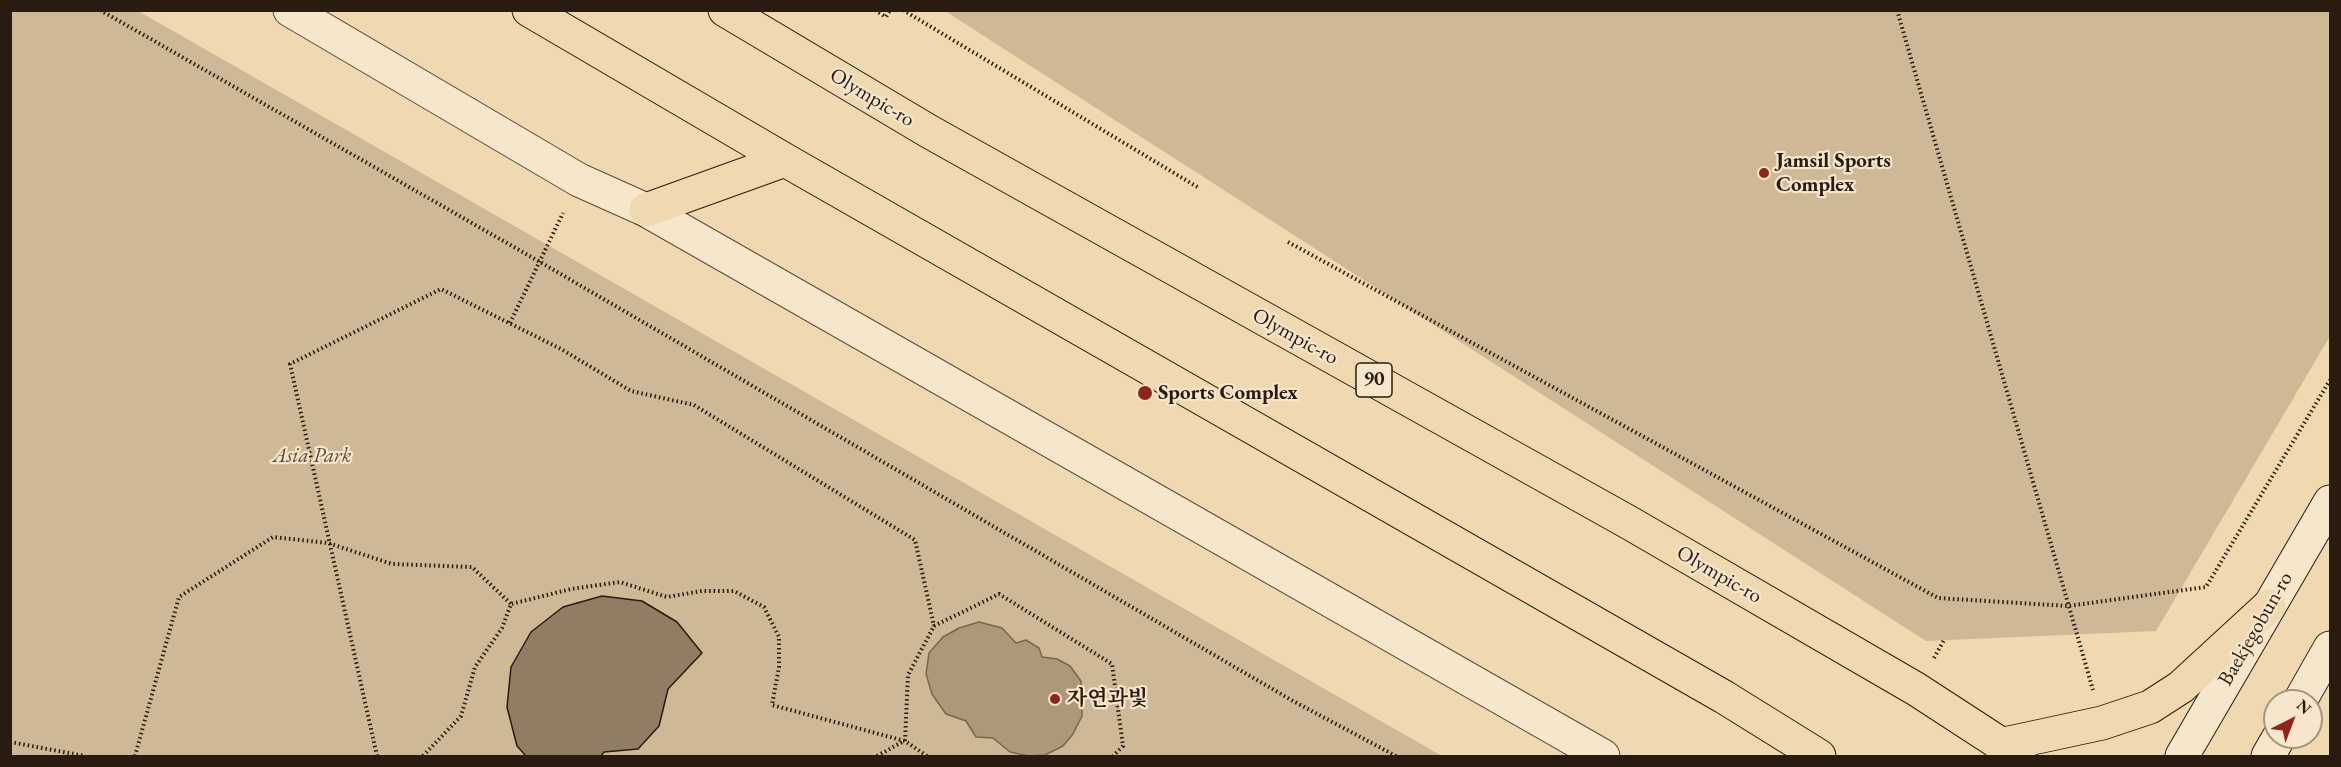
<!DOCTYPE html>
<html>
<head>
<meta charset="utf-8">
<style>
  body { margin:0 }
  #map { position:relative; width:2341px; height:767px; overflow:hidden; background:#f0d8b0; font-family:"EB Garamond",serif }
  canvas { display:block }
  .frame { position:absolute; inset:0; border:12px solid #2a1b11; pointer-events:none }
  .north { position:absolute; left:2263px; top:689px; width:60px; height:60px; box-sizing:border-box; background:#f5e6cc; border:2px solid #a49581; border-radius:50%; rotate:42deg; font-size:16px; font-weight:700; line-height:24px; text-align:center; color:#2a1b11 }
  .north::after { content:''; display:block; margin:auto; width:21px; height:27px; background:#8f2418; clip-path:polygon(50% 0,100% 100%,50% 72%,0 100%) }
</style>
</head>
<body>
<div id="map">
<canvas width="2341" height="767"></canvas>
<div class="frame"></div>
<div class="north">N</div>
</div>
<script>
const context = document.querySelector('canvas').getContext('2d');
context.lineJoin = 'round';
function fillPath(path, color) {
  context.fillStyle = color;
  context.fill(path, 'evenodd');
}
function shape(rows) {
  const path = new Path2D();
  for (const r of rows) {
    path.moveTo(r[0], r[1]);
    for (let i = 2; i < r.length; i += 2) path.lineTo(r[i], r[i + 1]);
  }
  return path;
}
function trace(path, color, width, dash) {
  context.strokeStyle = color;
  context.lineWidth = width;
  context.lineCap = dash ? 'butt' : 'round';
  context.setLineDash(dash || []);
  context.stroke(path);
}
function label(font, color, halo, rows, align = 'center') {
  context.font = font + ' "EB Garamond","Noto Serif KR",serif';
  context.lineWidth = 4.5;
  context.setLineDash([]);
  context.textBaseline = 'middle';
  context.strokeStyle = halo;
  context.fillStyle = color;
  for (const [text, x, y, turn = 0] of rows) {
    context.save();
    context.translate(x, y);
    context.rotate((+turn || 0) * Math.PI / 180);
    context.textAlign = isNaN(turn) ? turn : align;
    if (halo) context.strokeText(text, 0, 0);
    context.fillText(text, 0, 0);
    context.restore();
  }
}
fillPath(shape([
  [10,11,138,11,1442,756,11,756],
  [945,11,2330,11,2330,336,2156,631,1926,641]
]), '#ceb895');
const water = shape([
  [979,622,1002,628,1016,643,1026,640,1039,648,1042,657,1057,659,1070,666,1081,681,1082,716,1073,734,1063,746,1045,755,1029,756,1010,752,993,738,976,737,966,721,946,714,932,694,926,674,929,653,943,637,959,628,979,622]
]);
fillPath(water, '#ad987a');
trace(water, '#796650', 1.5);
const building = shape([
  [602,596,642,601,677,622,702,653,668,689,659,726,638,749,604,752,601,756,526,756,517,746,507,707,511,667,531,632,563,607,602,596]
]);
fillPath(building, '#917d64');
trace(building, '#2a1b11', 1.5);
const tertiary = shape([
  [290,10,579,180,646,210,1603,756]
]);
const secondary = shape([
  [2300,701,2330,648],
  [2182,756,2330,502],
  [2268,756,2279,737]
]);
const primary = shape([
  [529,10,785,160,1724,697,1819,756],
  [725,10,930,132,1628,522,1916,689,2019,756],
  [646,210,785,160],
  [2000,745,2102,723,2150,707,2181,687,2269,606]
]);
trace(tertiary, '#5c4a39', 35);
trace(secondary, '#2a1b11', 35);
trace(primary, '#2a1b11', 35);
trace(shape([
  [100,10,540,262,1293,701,1396,756],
  [875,10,886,17,890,10],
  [903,10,1199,188],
  [1897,10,2093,690],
  [1288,242,1938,598,2068,606,2206,587,2330,380],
  [510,323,563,213],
  [1934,658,1944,640],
  [905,741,908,675,934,626,999,594,1112,664,1123,746,1113,756],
  [10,742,85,756],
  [135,756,179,597,273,537,328,543,392,564,472,567,511,604],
  [377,756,290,364,441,289,561,349,631,391,694,405,915,540,934,626],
  [423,756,461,716,475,667,502,628,511,604,571,589,620,582,667,597,702,591,734,591,764,607,779,637,779,667,772,705,905,741,927,756],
  [877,756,904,741]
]), '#2a1b11', 4, [1.5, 3]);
trace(tertiary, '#f5e6cc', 33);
trace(secondary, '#f5e6cc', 33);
trace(primary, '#f0d8b0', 33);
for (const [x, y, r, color] of [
  [1764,173,6,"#8f2418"],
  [1145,393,8,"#8f2418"],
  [1055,699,6,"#8f2418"]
]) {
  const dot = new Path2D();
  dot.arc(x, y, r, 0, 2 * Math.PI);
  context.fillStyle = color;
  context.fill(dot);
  trace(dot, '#f5e6cc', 2);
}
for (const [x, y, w] of [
  [1374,380,36]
]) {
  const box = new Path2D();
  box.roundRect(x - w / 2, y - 17, w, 34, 4.5);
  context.fillStyle = '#f5e6cc';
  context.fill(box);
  trace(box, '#2a1b11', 1.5);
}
label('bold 20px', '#2a1b11', null, [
  ["90",1374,380]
]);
label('21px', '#2a1b11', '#f5e6cc', [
  ["Olympic-ro",872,98,31],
  ["Olympic-ro",1295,337,29],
  ["Olympic-ro",1719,575,30],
  ["Baekjegobun-ro",2256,629,-60]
]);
label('bold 21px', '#2a1b11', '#f5e6cc', [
  ["Jamsil Sports",1776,161],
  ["Complex",1776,185],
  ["Sports Complex",1158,393],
  ["자연과빛",1067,699]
], 'left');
label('italic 21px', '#5b4a39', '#f5e6cc', [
  ["Asia Park",312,456]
]);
</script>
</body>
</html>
